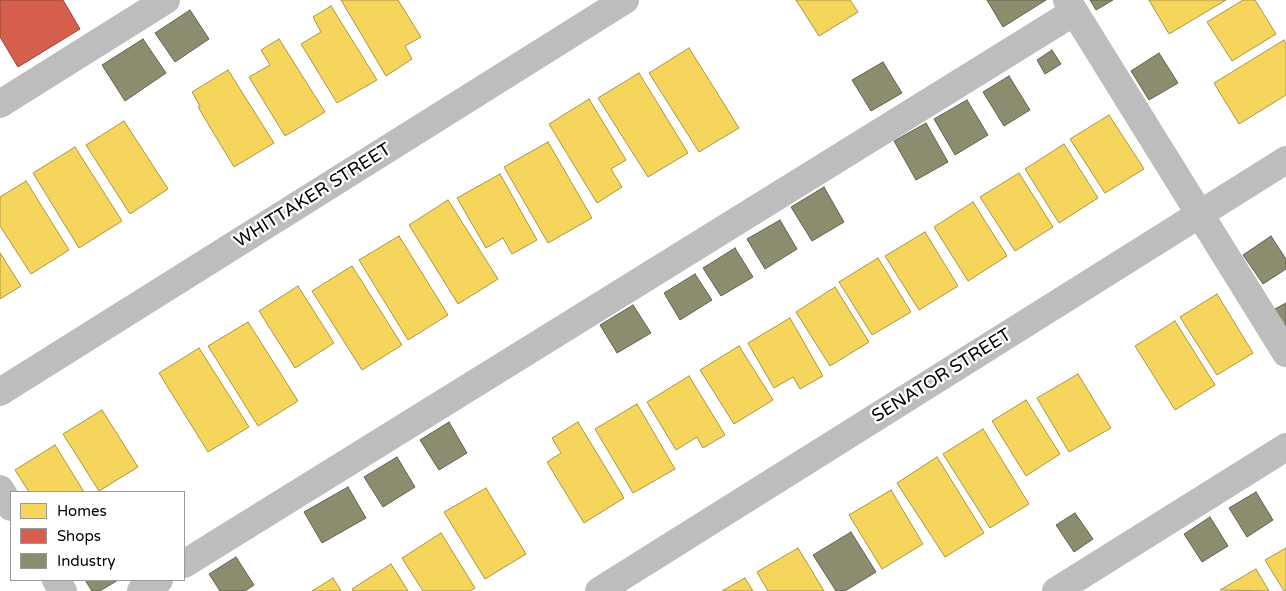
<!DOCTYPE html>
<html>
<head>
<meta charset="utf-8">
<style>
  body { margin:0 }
  #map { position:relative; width:1286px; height:591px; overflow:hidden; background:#fff; font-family:"Varela Round",sans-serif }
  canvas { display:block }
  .legend { position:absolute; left:10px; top:491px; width:175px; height:90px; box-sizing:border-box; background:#fff; border:1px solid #999; margin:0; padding:6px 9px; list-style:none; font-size:15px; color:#000 }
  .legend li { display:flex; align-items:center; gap:10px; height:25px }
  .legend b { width:25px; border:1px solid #999 }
</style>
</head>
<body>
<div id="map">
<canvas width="1286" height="591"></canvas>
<ul class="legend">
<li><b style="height:14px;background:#f6d55c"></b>Homes</li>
<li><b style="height:14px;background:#d6604d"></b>Shops</li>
<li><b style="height:14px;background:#8c8c6e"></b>Industry</li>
</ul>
</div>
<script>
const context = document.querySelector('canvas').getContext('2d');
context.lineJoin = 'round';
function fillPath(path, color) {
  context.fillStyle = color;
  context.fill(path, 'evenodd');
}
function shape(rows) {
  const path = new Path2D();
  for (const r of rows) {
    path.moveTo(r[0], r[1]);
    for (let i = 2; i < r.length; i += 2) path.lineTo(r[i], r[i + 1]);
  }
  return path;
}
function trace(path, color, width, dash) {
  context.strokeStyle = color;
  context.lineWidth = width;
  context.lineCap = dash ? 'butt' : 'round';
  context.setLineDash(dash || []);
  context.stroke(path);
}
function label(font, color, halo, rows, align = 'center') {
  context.font = font + ' "Varela Round",sans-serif';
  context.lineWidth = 5;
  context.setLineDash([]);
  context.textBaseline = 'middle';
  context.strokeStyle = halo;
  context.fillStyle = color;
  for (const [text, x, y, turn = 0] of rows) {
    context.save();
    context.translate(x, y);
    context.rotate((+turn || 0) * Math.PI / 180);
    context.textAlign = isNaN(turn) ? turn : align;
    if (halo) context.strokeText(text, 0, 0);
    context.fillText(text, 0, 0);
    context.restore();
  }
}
const homes = shape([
  [341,0,398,0,421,37,405,46,412,59,386,76,341,0],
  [796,0,850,0,858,12,819,36,796,0],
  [1149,0,1226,0,1169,34,1149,0],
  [1243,0,1255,0,1276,34,1232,61,1207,22,1243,0],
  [331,6,377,80,337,103,301,44,321,32,313,17,331,6],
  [279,39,325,112,285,136,249,77,270,65,261,50,279,39],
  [1284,40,1286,44,1286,95,1239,124,1214,83,1284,40],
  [689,48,739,128,699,152,649,73,689,48],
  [228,70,274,143,234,167,198,107,200,106,192,92,228,70],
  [639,73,688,153,648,177,598,98,639,73],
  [589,99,626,160,611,169,622,187,597,203,549,124,589,99],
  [1109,115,1144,169,1105,193,1070,139,1109,115],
  [124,121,168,189,130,214,86,145,124,121],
  [548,142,592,218,548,243,504,167,548,142],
  [1064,144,1098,198,1059,223,1025,169,1064,144],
  [75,147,122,221,79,248,33,173,75,147],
  [1019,173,1053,227,1015,251,980,197,1019,173],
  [500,174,537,240,512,254,503,238,486,248,457,198,500,174],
  [26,181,69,250,31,274,0,226,0,197,26,181],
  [448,200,498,279,458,304,409,225,448,200],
  [973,202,1007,256,968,281,934,227,973,202],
  [925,232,958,286,919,310,885,256,925,232],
  [399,236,448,315,408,340,359,260,399,236],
  [0,253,21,286,0,299,0,253],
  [878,258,911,312,872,335,839,282,878,258],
  [352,266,402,345,362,370,312,291,352,266],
  [298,286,334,343,295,368,259,311,298,286],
  [835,287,869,342,830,366,796,312,835,287],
  [1217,294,1253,353,1217,375,1180,317,1217,294],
  [790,318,823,376,800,389,793,377,774,388,748,343,790,318],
  [1175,321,1215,385,1175,410,1135,346,1175,321],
  [248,322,298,401,258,426,208,346,248,322],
  [739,346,773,400,734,424,700,370,739,346],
  [199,348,249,427,208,452,159,373,199,348],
  [1078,374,1111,428,1069,452,1037,398,1078,374],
  [689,376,725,435,703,448,697,437,676,450,647,402,689,376],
  [1026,400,1060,454,1026,476,992,421,1026,400],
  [637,404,675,469,633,493,595,429,637,404],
  [102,410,138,467,99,491,63,434,102,410],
  [578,422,624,498,584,523,547,462,561,453,552,438,578,422],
  [983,429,1029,504,990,528,943,454,983,429],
  [55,445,84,492,29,492,15,470,55,445],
  [937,457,984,533,945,557,897,483,937,457],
  [486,488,526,554,485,579,444,512,486,488],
  [891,490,923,544,882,569,849,515,891,490],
  [441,533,475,588,470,591,423,591,402,558,441,533],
  [798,548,824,591,768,591,757,572,798,548],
  [1286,548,1286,591,1284,591,1265,560,1286,548],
  [391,564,408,591,353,591,352,589,391,564],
  [1256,569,1269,591,1220,590,1256,569],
  [333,578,341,591,312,591,333,578],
  [745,578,753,591,722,591,745,578]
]);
fillPath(homes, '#f6d55c');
trace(homes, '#ac9540', 1);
const shops = shape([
  [0,0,63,0,80,29,18,67,0,37,0,0]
]);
fillPath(shops, '#d6604d');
trace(shops, '#964336', 1);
const industry = shape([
  [987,0,1046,0,1003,27,987,0],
  [1090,0,1113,0,1096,10,1090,0],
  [190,10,209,39,175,62,155,33,190,10],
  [143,39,166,73,125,101,102,65,143,39],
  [1052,50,1061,64,1045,74,1037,60,1052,50],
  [1159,53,1178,83,1149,100,1131,71,1159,53],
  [883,62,902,93,871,111,852,80,883,62],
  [1009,76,1030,110,1004,126,983,92,1009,76],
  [967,100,988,135,955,155,934,119,967,100],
  [926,123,948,162,916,180,894,141,926,123],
  [824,187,844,222,812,241,791,207,824,187],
  [780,220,797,249,765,269,747,239,780,220],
  [1271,236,1286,259,1286,269,1263,284,1243,255,1271,236],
  [735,248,753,277,721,296,703,268,735,248],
  [695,274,712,300,680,320,664,293,695,274],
  [1286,303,1286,331,1273,310,1286,303],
  [633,305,651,333,617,353,600,325,633,305],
  [449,422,467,453,439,470,420,440,449,422],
  [397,457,415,487,383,507,364,477,397,457],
  [348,487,366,518,322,543,304,512,348,487],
  [1256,492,1273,520,1247,537,1229,508,1256,492],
  [1075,513,1093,539,1074,552,1056,525,1075,513],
  [1210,517,1228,546,1202,562,1184,534,1210,517],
  [851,532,876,572,845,591,836,591,813,555,851,532],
  [236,557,254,585,245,591,220,591,209,574,236,557],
  [85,580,118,580,100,591,92,591,85,580]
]);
fillPath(industry, '#8c8c6e');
trace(industry, '#62624d', 1);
trace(shape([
  [1067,0,1286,353],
  [0,104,166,0],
  [0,392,625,0],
  [0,489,11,507],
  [184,564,1074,12],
  [56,580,63,591],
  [141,591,159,580],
  [599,591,1286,160],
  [1056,591,1286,447]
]), '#bdbdbd', 28);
label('18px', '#000', '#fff', [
  ["WHITTAKER STREET",313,196,-32],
  ["SENATOR STREET",942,376,-32]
]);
</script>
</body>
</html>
